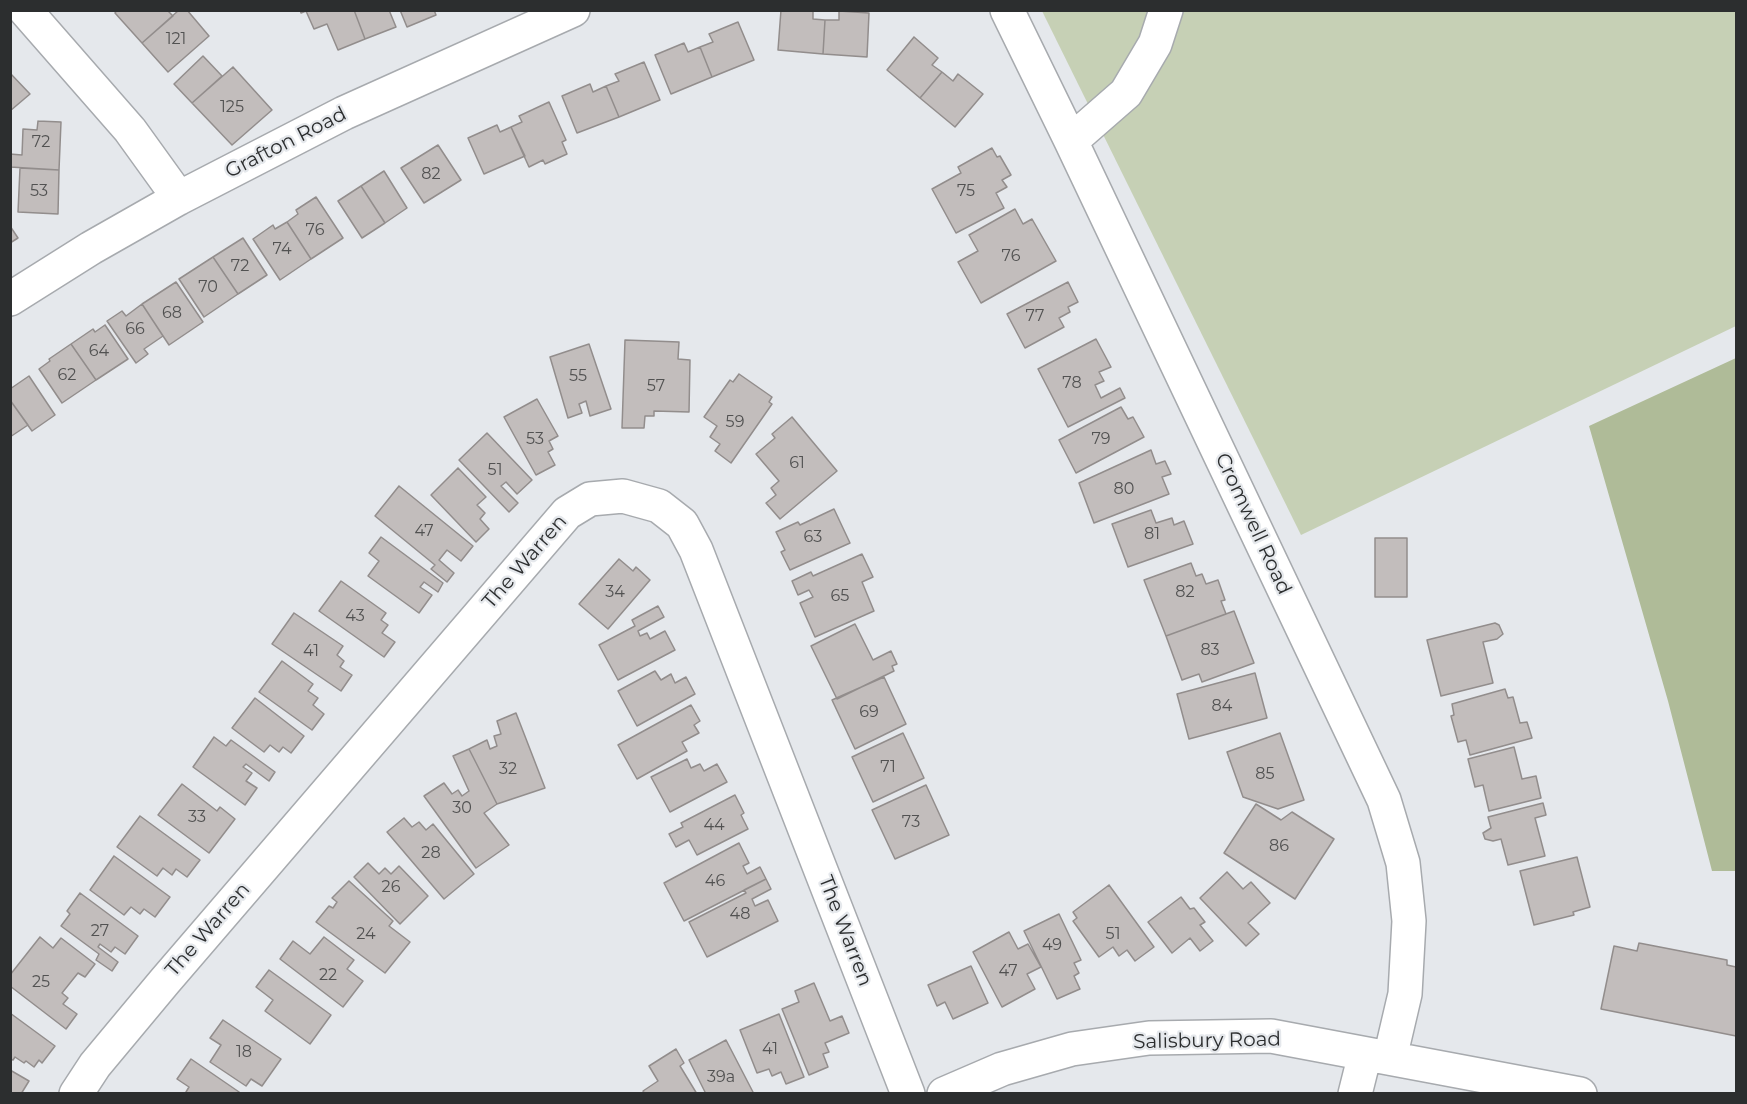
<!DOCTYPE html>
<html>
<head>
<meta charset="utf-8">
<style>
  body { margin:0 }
  #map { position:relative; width:1747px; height:1104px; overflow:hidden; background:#e5e8ec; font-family:Montserrat,sans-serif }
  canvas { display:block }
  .frame { position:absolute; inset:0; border:12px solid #2c2e2f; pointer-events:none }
</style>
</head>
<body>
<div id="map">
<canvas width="1747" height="1104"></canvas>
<div class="frame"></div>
</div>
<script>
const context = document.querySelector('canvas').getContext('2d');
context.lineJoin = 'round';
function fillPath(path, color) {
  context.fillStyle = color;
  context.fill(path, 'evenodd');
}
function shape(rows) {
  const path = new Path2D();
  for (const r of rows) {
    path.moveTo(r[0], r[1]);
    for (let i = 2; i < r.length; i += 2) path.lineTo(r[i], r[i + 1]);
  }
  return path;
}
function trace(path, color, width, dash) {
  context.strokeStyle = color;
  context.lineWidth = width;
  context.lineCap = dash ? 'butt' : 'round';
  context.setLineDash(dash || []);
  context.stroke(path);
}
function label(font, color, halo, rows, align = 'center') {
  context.font = font + ' Montserrat,sans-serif';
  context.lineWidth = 4.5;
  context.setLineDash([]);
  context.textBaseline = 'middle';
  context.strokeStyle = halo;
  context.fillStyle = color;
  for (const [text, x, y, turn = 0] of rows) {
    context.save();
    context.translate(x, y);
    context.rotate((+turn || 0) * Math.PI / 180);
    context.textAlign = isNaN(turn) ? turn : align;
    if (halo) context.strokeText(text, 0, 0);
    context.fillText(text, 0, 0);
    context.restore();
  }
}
fillPath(shape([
  [1042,11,1736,11,1736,326,1301,535]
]), '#c6d0b5');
fillPath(shape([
  [1736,358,1736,871,1712,871,1668,701,1589,426]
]), '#afbb98');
const building = shape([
  [117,10,167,10,173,16,142,43,115,13,117,10],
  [179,10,187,10,209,36,168,72,142,43,179,10],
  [300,10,354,10,365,39,338,50,327,24,314,29,306,11,301,13,300,10],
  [354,10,389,10,396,27,365,39,354,10],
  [400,10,434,10,436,15,407,27,400,10],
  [781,10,813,10,813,19,825,20,823,54,778,50,781,10],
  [839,11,869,13,867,57,823,54,825,20,839,20,839,11],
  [738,22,754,60,712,77,700,47,713,42,709,34,738,22],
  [914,37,938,58,932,65,942,72,920,98,887,70,914,37],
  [684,43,688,52,700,47,712,77,671,94,655,55,684,43],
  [203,56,222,76,192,103,174,84,203,56],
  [644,62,660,100,619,117,606,86,619,81,615,74,644,62],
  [233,67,272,110,232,145,192,103,233,67],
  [942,72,953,81,958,74,983,94,955,127,920,98,942,72],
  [10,73,30,94,10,111,10,73],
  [590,84,593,92,606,86,619,117,577,133,562,96,590,84],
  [549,102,566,140,562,142,567,154,545,164,543,160,529,167,511,127,522,122,519,116,549,102],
  [38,121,61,122,59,170,10,167,10,154,22,155,23,129,37,130,38,121],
  [497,125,500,132,511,127,525,156,484,174,468,138,497,125],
  [438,145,461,180,424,203,401,168,438,145],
  [992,148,997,157,1000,156,1011,175,1002,180,1007,187,996,193,1004,208,956,233,932,189,961,173,958,167,992,148],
  [20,168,59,170,58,214,18,212,20,168],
  [384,171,407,208,385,223,361,186,384,171],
  [361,186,385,223,362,238,338,201,361,186],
  [316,197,343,238,311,259,287,222,298,214,296,210,316,197],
  [1015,209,1023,224,1032,219,1056,261,981,303,958,262,978,251,969,235,1015,209],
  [287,222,311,259,280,280,253,239,273,225,275,229,287,222],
  [10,226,18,238,10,243,10,226],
  [243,238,267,275,238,294,213,257,243,238],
  [213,257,238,294,204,317,179,279,213,257],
  [176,282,203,322,169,345,142,304,176,282],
  [1068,282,1078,302,1068,307,1070,312,1059,318,1064,327,1025,348,1007,314,1068,282],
  [142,304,163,336,144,349,148,354,136,363,107,321,122,311,126,316,142,304],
  [105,325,128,359,96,380,71,344,93,329,95,332,105,325],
  [1096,339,1111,367,1099,372,1104,381,1095,385,1101,398,1120,388,1125,398,1068,427,1038,369,1096,339],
  [625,340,679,342,678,359,690,360,689,412,654,411,654,416,645,416,644,428,622,428,625,340],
  [71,344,96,380,62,403,39,369,50,361,49,359,71,344],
  [589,344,611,409,590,416,586,401,579,404,582,413,568,418,550,357,589,344],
  [739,374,772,397,769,402,772,404,731,463,715,451,720,444,710,437,717,426,704,417,730,380,733,382,739,374],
  [29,376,55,415,32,431,10,400,10,389,29,376],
  [537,399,558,436,549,441,553,449,548,452,555,465,536,475,504,417,537,399],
  [10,400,28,425,10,437,10,400],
  [1121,407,1128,419,1133,417,1144,437,1076,473,1059,440,1121,407],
  [792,417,837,471,780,519,766,503,776,495,771,488,779,481,756,454,775,438,772,434,792,417],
  [487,433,532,480,517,494,506,482,501,486,518,503,509,512,459,460,487,433],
  [1151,450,1156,464,1165,461,1171,474,1162,477,1169,494,1094,523,1079,483,1151,450],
  [458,468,486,497,477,505,485,513,480,519,489,529,476,542,431,495,458,468],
  [399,486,473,546,461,561,447,550,439,560,454,573,447,582,431,569,435,565,375,516,399,486],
  [834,509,850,543,790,570,781,552,785,550,776,532,798,522,800,525,834,509],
  [1151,510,1156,523,1172,518,1174,525,1184,521,1193,544,1128,567,1112,524,1151,510],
  [381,537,443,583,438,592,424,582,420,587,432,595,419,613,368,576,379,561,369,553,381,537],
  [1375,538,1407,538,1407,597,1375,597,1375,538],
  [862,554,873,577,862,582,874,611,815,637,800,603,813,597,809,590,798,595,792,581,811,572,813,576,862,554],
  [619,559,633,571,636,567,650,580,608,629,579,604,619,559],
  [1191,563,1196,576,1202,574,1206,584,1218,580,1225,600,1221,601,1226,614,1166,636,1144,580,1191,563],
  [341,581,386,613,381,620,388,625,382,633,395,642,384,657,319,611,341,581],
  [658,606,664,617,638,631,640,636,647,633,650,639,665,631,675,650,618,680,599,645,635,626,632,620,658,606],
  [1234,611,1254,663,1202,682,1199,674,1182,680,1166,636,1234,611],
  [294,613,343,646,337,655,344,661,340,667,352,675,341,691,272,644,294,613],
  [1495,623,1499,625,1503,634,1497,639,1483,642,1493,683,1441,696,1427,640,1495,623],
  [855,624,873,660,891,651,897,664,892,666,894,671,837,699,811,646,855,624],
  [282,661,313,684,308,691,318,698,313,705,324,714,312,730,259,692,282,661],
  [655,671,661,680,671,674,675,683,686,677,695,694,637,726,618,691,655,671],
  [1255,673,1267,718,1189,739,1177,694,1255,673],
  [884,677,906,724,855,749,832,700,884,677],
  [1505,689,1508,698,1513,697,1520,723,1527,722,1532,738,1470,755,1466,740,1458,742,1451,716,1454,715,1452,704,1505,689],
  [255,698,304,736,291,753,283,747,279,752,270,745,264,752,232,728,255,698],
  [691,705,700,721,694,725,699,733,682,742,687,751,637,779,618,745,691,705],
  [516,713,545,788,497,804,469,749,487,740,490,749,497,746,494,736,501,734,497,721,516,713],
  [903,733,924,778,873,802,852,757,903,733],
  [1280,733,1304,800,1278,809,1243,797,1227,752,1280,733],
  [214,737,226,746,231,740,275,772,269,781,246,764,243,767,252,773,246,781,257,788,245,805,193,767,214,737],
  [1514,747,1522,779,1536,776,1541,798,1489,811,1483,785,1475,787,1468,759,1514,747],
  [469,749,497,804,484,813,509,845,476,868,424,796,444,783,452,794,458,790,462,796,469,791,453,756,469,749],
  [687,759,691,768,700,764,704,771,717,764,727,782,670,812,651,777,687,759],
  [182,784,217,811,220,807,235,819,209,853,158,815,182,784],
  [926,785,949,835,895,859,872,810,926,785],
  [735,795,744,813,741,815,748,829,697,855,689,840,676,847,669,834,683,827,681,823,735,795],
  [1543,803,1546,815,1535,818,1545,856,1508,865,1501,839,1493,841,1485,839,1483,833,1491,828,1488,817,1543,803],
  [1256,804,1281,820,1292,812,1334,839,1295,899,1224,853,1256,804],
  [140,816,200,860,187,877,176,869,172,875,163,868,157,876,117,847,140,816],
  [404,818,412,827,419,822,426,830,433,824,474,874,444,899,387,832,404,818],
  [739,843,749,863,743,866,747,874,760,867,766,879,684,921,664,883,739,843],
  [114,856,170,897,155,917,144,909,140,914,131,907,124,915,90,890,114,856],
  [1577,857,1590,907,1573,912,1574,915,1534,925,1520,871,1577,857],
  [368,863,379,874,385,868,391,874,399,866,428,896,400,924,354,877,368,863],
  [1227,872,1243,889,1251,882,1270,903,1248,923,1259,934,1246,946,1200,898,1227,872],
  [766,879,771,889,752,899,755,906,768,900,778,921,707,957,689,922,746,893,744,890,766,879],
  [349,881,393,921,389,926,410,942,385,973,316,922,329,906,333,908,337,902,332,898,349,881],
  [1109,885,1154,947,1135,961,1127,950,1119,956,1113,947,1099,957,1073,921,1077,918,1073,912,1109,885],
  [80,893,138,936,125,954,115,947,111,952,100,944,98,947,118,962,112,971,96,960,99,954,61,926,70,914,67,911,80,893],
  [1181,897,1190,909,1194,908,1205,922,1200,925,1213,941,1200,951,1190,938,1172,953,1148,922,1181,897],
  [1059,914,1081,960,1074,963,1079,973,1074,976,1080,989,1057,999,1024,931,1059,914],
  [1009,932,1018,949,1028,944,1041,967,1027,974,1035,989,1002,1007,973,952,1009,932],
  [40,937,53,948,61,938,95,964,85,977,78,973,62,993,68,998,63,1004,77,1014,66,1029,10,986,10,975,40,937],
  [324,937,354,960,347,969,363,981,343,1007,280,959,293,941,310,954,324,937],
  [1639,943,1727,960,1727,965,1736,967,1736,1036,1601,1009,1614,946,1637,951,1639,943],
  [971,966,988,1003,953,1019,945,1002,937,1006,928,985,971,966],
  [269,970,331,1015,310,1044,265,1011,273,1000,256,987,269,970],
  [814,983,830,1021,842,1016,849,1033,825,1043,829,1052,823,1054,828,1067,809,1075,782,1009,799,1002,795,991,814,983],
  [10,1013,55,1046,42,1063,39,1060,34,1067,26,1061,24,1063,15,1057,13,1060,10,1059,10,1013],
  [779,1014,804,1077,786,1084,781,1072,772,1076,769,1069,757,1073,740,1030,779,1014],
  [223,1020,281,1059,262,1086,251,1079,246,1086,210,1062,221,1045,210,1038,223,1020],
  [726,1040,754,1094,706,1094,689,1060,726,1040],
  [676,1049,684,1063,680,1066,697,1094,645,1094,643,1091,658,1081,649,1066,676,1049],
  [191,1059,242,1094,187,1094,186,1092,189,1087,177,1079,191,1059],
  [10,1070,29,1081,21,1094,10,1094,10,1070]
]);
fillPath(building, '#c2bdbc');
trace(building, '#928d8c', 1.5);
const minor = shape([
  [25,10,130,130,179,198],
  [1007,10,1071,141,1384,800,1403,863,1409,921,1405,994,1390,1058],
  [1071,141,1126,93,1155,44,1166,10],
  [10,299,91,248,179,198,344,113,573,10],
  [76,1094,95,1065,165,981,567,513,590,499,623,496,659,506,682,524,696,550,908,1094],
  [944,1094,1002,1069,1072,1049,1149,1038,1271,1036,1580,1094],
  [1355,1094,1365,1054]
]);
trace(minor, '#a7aaae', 36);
trace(minor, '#fff', 33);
label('16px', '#525252', null, [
  ["121",176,39],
  ["125",232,107],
  ["72",41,142],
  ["82",431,174],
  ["53",39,191],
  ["75",966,191],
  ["76",315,230],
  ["74",282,249],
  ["76",1011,256],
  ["72",240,266],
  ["70",208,287],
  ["68",172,313],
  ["77",1035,316],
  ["66",135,329],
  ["64",99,351],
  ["62",67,375],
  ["55",578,376],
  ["78",1072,383],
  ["57",656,386],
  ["59",735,422],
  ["53",535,439],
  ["79",1101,439],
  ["61",797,463],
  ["51",495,470],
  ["80",1124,489],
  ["47",424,531],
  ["81",1152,534],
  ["63",813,537],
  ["34",615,592],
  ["82",1185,592],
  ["65",840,596],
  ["43",355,616],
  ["83",1210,650],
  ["41",311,651],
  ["84",1222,706],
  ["69",869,712],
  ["71",888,767],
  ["32",508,769],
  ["85",1265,774],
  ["30",462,808],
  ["33",197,817],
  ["73",911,822],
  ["44",714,825],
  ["86",1279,846],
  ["28",431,853],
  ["46",715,881],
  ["26",391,887],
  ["48",740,914],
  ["27",100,931],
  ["24",366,934],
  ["51",1113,934],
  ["49",1052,945],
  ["47",1008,971],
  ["22",328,975],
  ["25",41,982],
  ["41",770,1049],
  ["18",244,1052],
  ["39a",721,1077]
]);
label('20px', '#2c2e2f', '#e5e8ec', [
  ["Grafton Road",286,143,-27],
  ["Cromwell Road",1253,524,65],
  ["The Warren",525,562,-49],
  ["The Warren",208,930,-49],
  ["The Warren",845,931,69],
  ["Salisbury Road",1207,1041,-1]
]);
</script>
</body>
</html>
